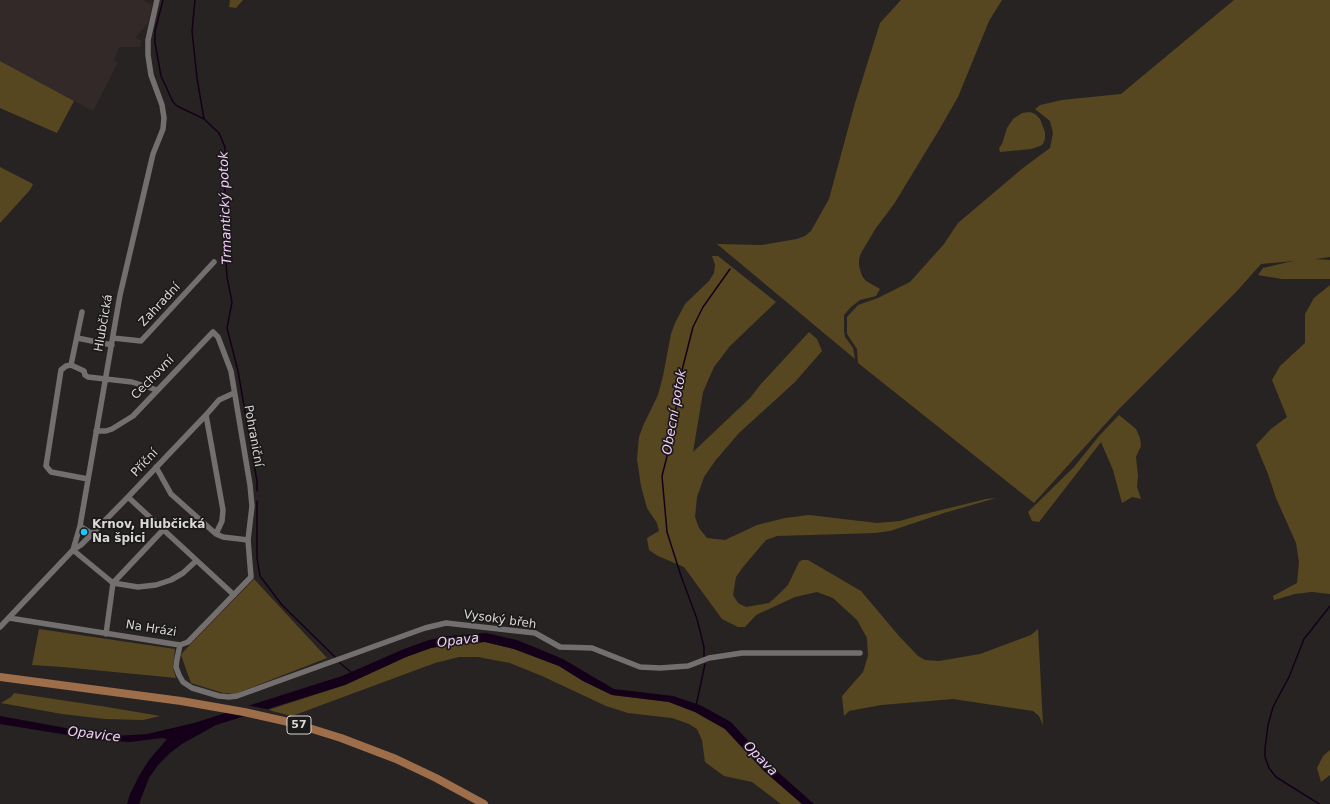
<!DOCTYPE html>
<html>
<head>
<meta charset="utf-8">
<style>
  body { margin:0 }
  canvas { display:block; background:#262322 }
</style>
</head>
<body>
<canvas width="1330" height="804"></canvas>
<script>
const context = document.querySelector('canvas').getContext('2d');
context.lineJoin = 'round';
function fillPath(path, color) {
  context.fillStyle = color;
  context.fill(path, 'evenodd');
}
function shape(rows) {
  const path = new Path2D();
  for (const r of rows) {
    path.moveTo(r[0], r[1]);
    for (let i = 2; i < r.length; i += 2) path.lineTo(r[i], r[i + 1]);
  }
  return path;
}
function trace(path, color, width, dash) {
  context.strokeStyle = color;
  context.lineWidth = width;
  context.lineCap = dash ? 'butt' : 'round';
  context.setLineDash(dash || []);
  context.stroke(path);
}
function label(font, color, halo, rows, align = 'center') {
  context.font = font + ' "DejaVu Sans",sans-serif';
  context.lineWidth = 3.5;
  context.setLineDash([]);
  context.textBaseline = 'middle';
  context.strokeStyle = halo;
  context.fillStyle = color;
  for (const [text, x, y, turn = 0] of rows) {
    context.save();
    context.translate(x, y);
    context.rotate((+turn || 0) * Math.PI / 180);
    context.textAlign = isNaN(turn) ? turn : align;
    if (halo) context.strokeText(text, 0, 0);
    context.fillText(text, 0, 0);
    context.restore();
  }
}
fillPath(shape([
  [0,0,142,0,152,5,148,23,135,38,142,41,140,47,120,47,118,49,114,61,118,62,93,111,0,61]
]), '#332928');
fillPath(shape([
  [230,0,243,0,236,8,229,7],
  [901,0,1002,0,989,21,958,97,939,130,894,204,876,228,861,253,859,259,859,266,862,276,866,281,880,289,876,296,860,300,851,307,844,315,844,331,845,337,853,348,855,359,717,244,762,245,797,239,805,236,811,231,829,199,855,103,880,23],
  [1234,0,1330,0,1330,257,1315,259,1330,260,1330,279,1282,279,1258,275,1263,268,1293,261,1261,264,1237,291,1118,410,1034,503,858,363,857,349,847,334,847,317,858,305,878,298,910,282,944,244,958,223,1023,168,1050,148,1053,133,1050,121,1035,109,1040,105,1062,100,1121,94],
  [0,61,74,101,57,133,0,108],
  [1030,112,1035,114,1040,119,1045,132,1045,139,1043,144,1040,146,1031,149,1000,152,999,148,1002,144,1007,128,1013,119,1022,113],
  [0,167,33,184,30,190,0,223],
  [712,256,718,256,776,302,730,346,714,367,703,392,693,452,750,398,761,384,809,332,817,339,822,351,795,382,739,433,715,461,704,477,697,497,695,517,699,528,707,538,725,540,757,525,785,518,809,515,877,523,900,521,921,515,986,499,996,498,944,513,890,531,875,533,777,536,766,540,743,567,736,577,733,595,738,603,746,607,769,603,778,595,788,585,799,562,802,560,808,560,861,591,899,636,918,656,925,660,939,661,980,654,1031,635,1038,629,1043,725,1039,716,1033,711,953,699,881,705,849,711,844,716,842,696,863,672,868,656,867,638,857,620,833,598,817,592,795,597,756,615,745,627,738,627,722,619,684,567,658,556,649,550,647,538,659,531,657,523,647,508,641,486,637,459,639,437,643,426,658,395,663,376,671,334,675,323,685,304,709,281,714,273,715,265],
  [1330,285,1330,594,1312,592,1295,594,1274,600,1273,596,1297,583,1299,562,1296,543,1276,498,1268,474,1256,445,1271,429,1287,417,1272,380,1280,366,1305,343,1305,314,1314,298],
  [1119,415,1136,429,1140,438,1141,446,1136,457,1138,476,1137,487,1141,499,1132,497,1122,503,1113,470,1101,442,1039,522,1032,521,1028,512,1074,467,1099,436],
  [254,579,327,658,235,694,223,693,191,683,181,655,184,651],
  [39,629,175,649,173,668,176,678,63,667,32,665],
  [485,642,514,649,559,666,583,681,612,695,669,702,695,712,725,729,764,771,802,804,781,804,752,782,724,776,705,762,702,740,697,729,689,724,672,718,628,713,606,706,542,676,510,663,478,657,459,657,435,663,292,716,268,710,345,685,406,657,431,648,449,645],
  [14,693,107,707,160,716,143,720,105,719,62,714,1,703,11,697],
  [1330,750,1330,775,1321,782,1317,768,1323,756]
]), '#574720');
fillPath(shape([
  [486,633,517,640,563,659,614,689,673,696,700,705,731,722,770,765,814,804,802,804,764,771,725,729,695,712,669,702,612,695,583,681,559,666,514,649,485,642,449,645,431,648,406,657,345,685,216,725,182,744,170,753,158,765,149,778,139,804,127,804,130,794,139,776,149,760,167,739,162,738,130,742,98,740,0,724,0,716,99,734,114,736,147,734,194,723,342,676,404,649,429,640,448,636]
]), '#140119');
fillPath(shape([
  [246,705,272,710,250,717,222,712]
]), '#262322');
trace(shape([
  [163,0,155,31,155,43,161,76,173,102,177,106,204,119,219,133,225,147,225,244,227,277,232,302,227,328,238,371,257,481,257,491],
  [195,0,192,31,197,78,204,119],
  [257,501,257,558,260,576,282,605,335,657],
  [704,657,704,647,697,619,681,576,667,532,662,476,674,429,678,386,693,327,703,307,730,269],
  [340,663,352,673],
  [696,706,705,664],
  [1319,804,1276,777,1269,768,1265,757,1265,749,1268,725,1273,707,1289,677,1304,639,1330,606]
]), '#140119', 1.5);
trace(shape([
  [77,338,112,345],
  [113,338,141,341,214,262],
  [71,365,82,312],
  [206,415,223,510,222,521,216,534],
  [156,467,171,494,216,534,223,537,248,540],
  [88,479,51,472,46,466,61,370,66,366,71,365,84,371,85,375,88,377,132,382,157,390],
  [128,497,234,595],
  [80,526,91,533],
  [73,550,81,545,128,497,206,415,219,400,234,393],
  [73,550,113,583,138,587,156,585,171,580,183,573,196,561],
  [9,618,180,645,188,642,251,577,248,540,252,506,250,485,231,371,218,337,213,332,133,416,112,429,106,431,96,431],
  [0,627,73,550,80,526,120,295,153,154,163,129,164,118,162,105,151,75,148,55,148,40,157,0],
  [106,634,113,583,163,530],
  [180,645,177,659,176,667,179,675,183,682,192,688,219,696,229,697,237,696,425,628,446,623,535,633,560,647,592,648,640,667,660,668,688,666,709,658,742,653,860,653]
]), '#736f6e', 5.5);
trace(shape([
  [0,677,181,701,244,712,293,723,341,738,396,759,436,778,484,804]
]), '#9e6e4b', 8);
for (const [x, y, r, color] of [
  [84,532,4,"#15cafb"]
]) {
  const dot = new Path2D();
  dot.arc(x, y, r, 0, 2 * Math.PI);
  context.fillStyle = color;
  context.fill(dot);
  trace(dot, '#1c1919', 1.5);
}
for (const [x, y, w] of [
  [299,725,24]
]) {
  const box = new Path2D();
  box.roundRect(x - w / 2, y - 9, w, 18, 3);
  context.fillStyle = '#1c1919';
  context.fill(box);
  trace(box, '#d9d7d7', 1);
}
label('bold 11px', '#d9d7d7', null, [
  ["57",299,725]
]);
label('12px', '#d9d7d7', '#1c1919', [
  ["Zahradní",160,305,-47],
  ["Hlubčická",104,323,-80],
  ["Cechovní",153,378,-46],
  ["Pohraniční",253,436,80],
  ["Příční",145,463,-47],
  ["Vysoký břeh",500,620,8],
  ["Na Hrázi",151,629,9]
]);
label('bold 12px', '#d9d7d7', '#1c1919', [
  ["Krnov, Hlubčická",92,525],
  ["Na špici",92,539]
], 'left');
label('italic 13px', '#f3cefc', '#1c1919', [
  ["Trmantický potok",226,208,-92],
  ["Obecní potok",675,412,-80],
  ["Opava",458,641,-7],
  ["Opavice",94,735,7],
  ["Opava",760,759,46]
]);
</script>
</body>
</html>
